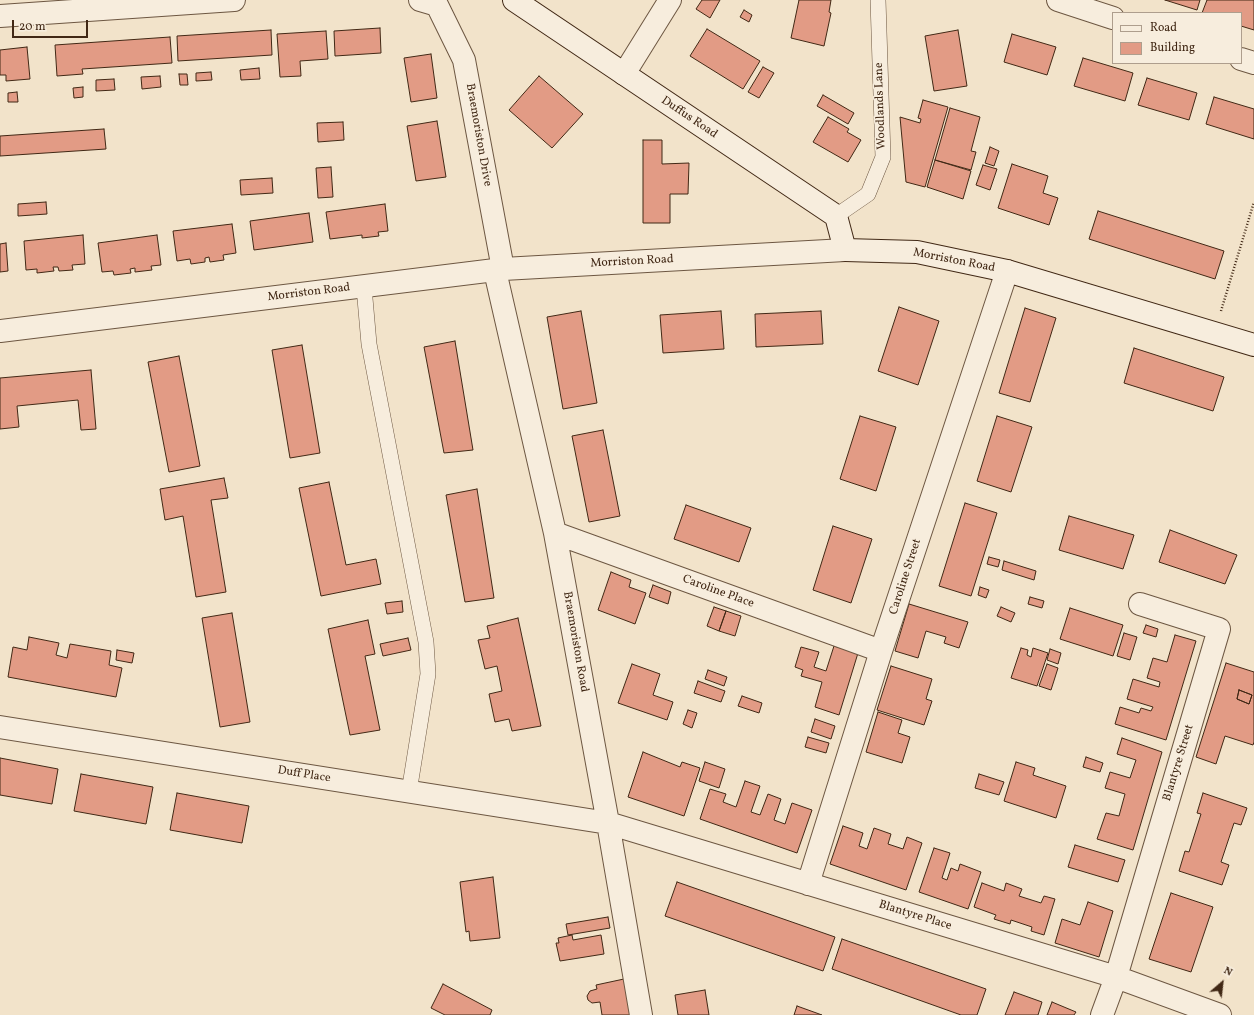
<!DOCTYPE html>
<html>
<head>
<meta charset="utf-8">
<style>
  body { margin:0 }
  #map { position:relative; width:1254px; height:1015px; overflow:hidden; background:#f2e3ca; font-family:Vollkorn,serif }
  canvas { display:block }
  .legend { position:absolute; left:1112px; top:12px; width:130px; height:52px; box-sizing:border-box; background:#f7eddd; border:1px solid #ae9e8d; margin:0; padding:5px 7px; list-style:none; font-size:12px; color:#412815 }
  .legend li { display:flex; align-items:center; gap:8px; height:20px }
  .legend b { width:20px; border:1px solid #ae9e8d }
  .north { position:absolute; left:1202px; top:963px; width:40px; height:40px; -webkit-text-stroke:3px #f7eddd; paint-order:stroke; rotate:28deg; font-size:11px; font-weight:700; line-height:16px; text-align:center; color:#412815 }
  .north::after { content:''; display:block; margin:auto; width:14px; height:18px; background:#412815; clip-path:polygon(50% 0,100% 100%,50% 72%,0 100%) }
  .scale { position:absolute; left:12px; top:20px; width:76px; height:18px; box-sizing:border-box; border:2px solid #412815; border-top:0; padding-left:5px; font-size:12px; line-height:14px; white-space:nowrap; color:#412815; -webkit-text-stroke:3px #f7eddd; paint-order:stroke }
</style>
</head>
<body>
<div id="map">
<canvas width="1254" height="1015"></canvas>
<ul class="legend">
<li><b style="height:5px;background:#f7eddd"></b>Road</li>
<li><b style="height:11px;background:#e29b85"></b>Building</li>
</ul>
<div class="north">N</div>
<div class="scale">20 m</div>
</div>
<script>
const context = document.querySelector('canvas').getContext('2d');
context.lineJoin = 'round';
function fillPath(path, color) {
  context.fillStyle = color;
  context.fill(path, 'evenodd');
}
function shape(rows) {
  const path = new Path2D();
  for (const r of rows) {
    path.moveTo(r[0], r[1]);
    for (let i = 2; i < r.length; i += 2) path.lineTo(r[i], r[i + 1]);
  }
  return path;
}
function trace(path, color, width, dash) {
  context.strokeStyle = color;
  context.lineWidth = width;
  context.lineCap = dash ? 'butt' : 'round';
  context.setLineDash(dash || []);
  context.stroke(path);
}
function label(font, color, halo, rows, align = 'center') {
  context.font = font + ' Vollkorn,serif';
  context.lineWidth = 3;
  context.setLineDash([]);
  context.textBaseline = 'middle';
  context.strokeStyle = halo;
  context.fillStyle = color;
  for (const [text, x, y, turn = 0] of rows) {
    context.save();
    context.translate(x, y);
    context.rotate((+turn || 0) * Math.PI / 180);
    context.textAlign = isNaN(turn) ? turn : align;
    if (halo) context.strokeText(text, 0, 0);
    context.fillText(text, 0, 0);
    context.restore();
  }
}
const building = shape([
  [702,0,720,0,710,18,696,9,702,0],
  [799,0,831,0,829,12,831,13,824,46,791,38,799,0],
  [1165,0,1200,0,1197,10,1165,0],
  [1207,0,1254,0,1254,30,1241,26,1241,13,1202,13,1207,0],
  [744,10,752,15,749,22,740,17,744,10],
  [380,28,381,53,335,56,334,31,380,28],
  [707,29,760,61,743,89,690,56,707,29],
  [271,30,272,55,178,61,177,36,271,30],
  [958,30,967,86,934,91,925,36,958,30],
  [326,31,328,59,300,61,301,76,280,77,277,34,326,31],
  [1012,34,1056,47,1047,75,1004,62,1012,34],
  [170,37,172,63,82,69,83,74,57,76,55,45,170,37],
  [27,47,30,79,6,81,6,75,0,75,0,50,27,47],
  [431,54,437,98,411,102,404,58,431,54],
  [1083,58,1133,73,1125,101,1074,86,1083,58],
  [763,67,774,73,759,98,748,92,763,67],
  [259,68,260,79,241,80,240,70,259,68],
  [211,72,212,80,196,81,196,73,211,72],
  [179,74,187,74,188,85,180,85,179,74],
  [160,76,161,87,142,89,141,77,160,76],
  [539,76,583,114,552,148,509,110,539,76],
  [1147,78,1197,93,1189,120,1138,105,1147,78],
  [114,79,115,90,96,91,96,80,114,79],
  [83,87,83,97,74,98,73,88,83,87],
  [17,92,18,102,8,102,8,93,17,92],
  [823,95,854,113,848,124,817,106,823,95],
  [1214,97,1254,109,1254,139,1206,124,1214,97],
  [923,100,948,107,925,187,906,182,900,117,920,123,921,119,918,118,923,100],
  [950,108,980,117,971,151,976,152,971,170,935,160,950,108],
  [828,117,849,129,847,132,861,140,848,162,813,142,828,117],
  [437,121,446,177,416,181,407,126,437,121],
  [343,122,344,140,318,142,317,123,343,122],
  [104,129,106,149,0,156,0,136,104,129],
  [643,140,662,140,662,164,689,163,688,194,670,194,670,223,643,223,643,140],
  [990,147,999,151,994,166,985,163,990,147],
  [935,160,971,171,963,199,927,187,935,160],
  [1012,164,1048,176,1043,193,1058,198,1049,225,998,208,1012,164],
  [983,165,997,169,990,190,976,185,983,165],
  [331,167,333,197,318,198,316,168,331,167],
  [272,178,273,193,241,195,240,180,272,178],
  [46,202,47,214,18,216,18,204,46,202],
  [385,204,388,231,378,232,379,236,362,238,362,235,330,239,326,212,385,204],
  [1098,211,1224,251,1215,279,1089,239,1098,211],
  [309,213,313,242,254,250,250,221,309,213],
  [232,224,236,253,223,255,224,260,210,262,209,257,205,258,205,262,191,264,190,259,177,261,173,231,232,224],
  [83,235,85,264,72,265,73,270,59,271,58,267,53,267,54,271,37,273,37,269,26,270,24,241,83,235],
  [157,235,161,265,151,266,152,270,135,272,135,268,130,269,131,273,114,275,113,271,102,272,98,243,157,235],
  [6,243,8,271,0,272,0,244,6,243],
  [899,307,939,321,918,385,878,371,899,307],
  [1025,308,1056,318,1030,402,999,393,1025,308],
  [581,311,597,403,563,409,547,317,581,311],
  [721,311,724,349,663,353,660,315,721,311],
  [821,311,823,344,756,347,755,314,821,311],
  [455,341,473,450,444,453,424,347,455,341],
  [302,345,320,453,290,458,272,350,302,345],
  [1134,348,1224,377,1213,411,1124,383,1134,348],
  [179,356,200,466,169,472,148,362,179,356],
  [91,370,96,429,81,430,78,400,17,406,19,427,0,429,0,378,91,370],
  [860,416,896,427,876,491,840,479,860,416],
  [997,416,1032,427,1011,492,977,481,997,416],
  [603,430,620,516,589,522,572,436,603,430],
  [224,478,228,498,211,500,226,592,196,597,183,516,165,520,160,489,224,478],
  [329,482,346,565,376,559,381,584,321,596,299,488,329,482],
  [477,489,494,598,465,602,446,495,477,489],
  [965,503,997,513,971,596,939,586,965,503],
  [686,505,751,528,739,562,674,539,686,505],
  [1069,516,1134,535,1123,569,1059,550,1069,516],
  [833,526,872,539,851,603,813,590,833,526],
  [1170,530,1237,555,1225,584,1159,562,1170,530],
  [989,557,1000,560,998,567,987,564,989,557],
  [1004,561,1036,571,1034,580,1002,570,1004,561],
  [611,572,631,580,629,587,646,593,635,624,598,610,611,572],
  [653,585,671,592,668,604,649,597,653,585],
  [980,587,989,590,986,598,978,595,980,587],
  [1030,597,1044,601,1042,608,1028,604,1030,597],
  [402,601,403,612,387,614,385,603,402,601],
  [909,604,968,622,959,648,944,643,946,637,926,631,918,658,895,651,909,604],
  [714,607,726,611,719,631,707,626,714,607],
  [1001,607,1015,613,1011,622,997,616,1001,607],
  [1070,608,1123,625,1113,656,1060,639,1070,608],
  [726,611,741,616,735,636,719,631,726,611],
  [232,613,250,722,220,727,202,618,232,613],
  [518,618,541,726,512,731,509,719,495,722,489,694,502,691,497,666,485,669,478,640,490,638,487,626,518,618],
  [368,620,375,654,365,656,380,730,350,735,328,629,368,620],
  [1146,625,1158,629,1156,637,1143,633,1146,625],
  [1124,633,1137,637,1130,660,1117,656,1124,633],
  [1175,635,1196,641,1166,740,1115,724,1120,707,1139,713,1141,708,1151,711,1153,707,1127,699,1133,679,1159,687,1160,682,1147,678,1153,658,1167,662,1175,635],
  [29,637,59,643,56,655,67,658,70,644,111,651,109,665,122,668,116,697,8,677,13,647,27,650,29,637],
  [408,638,411,650,383,656,380,644,408,638],
  [834,646,858,653,839,715,815,707,822,682,801,676,803,670,795,667,801,647,819,652,814,667,826,671,834,646],
  [1021,648,1028,650,1027,655,1031,657,1033,648,1048,653,1037,686,1011,678,1021,648],
  [1050,649,1061,653,1058,664,1047,660,1050,649],
  [117,650,134,653,132,663,116,660,117,650],
  [1226,663,1254,672,1254,742,1253,745,1225,736,1216,764,1196,757,1226,663],
  [1239,690,1252,695,1249,704,1237,699,1239,690],
  [632,664,660,674,653,695,673,702,667,720,618,703,632,664],
  [1047,664,1058,668,1051,690,1039,686,1047,664],
  [891,666,932,679,926,699,932,701,924,725,877,710,891,666],
  [708,670,727,677,724,686,705,679,708,670],
  [698,681,725,691,721,702,694,693,698,681],
  [1239,690,1252,695,1249,704,1237,699,1239,690],
  [742,696,762,703,759,713,738,706,742,696],
  [688,710,697,713,692,728,683,724,688,710],
  [878,712,902,720,898,733,910,737,902,763,866,752,878,712],
  [815,719,835,726,831,739,811,732,815,719],
  [808,737,829,743,826,753,805,747,808,737],
  [1122,738,1162,752,1133,850,1097,839,1106,813,1119,816,1125,794,1105,788,1110,772,1130,778,1136,760,1117,754,1122,738],
  [643,752,680,767,682,762,700,768,684,816,628,797,643,752],
  [1086,757,1103,763,1100,772,1083,767,1086,757],
  [0,758,58,769,52,804,0,795,0,758],
  [705,762,725,769,719,788,699,781,705,762],
  [1016,762,1035,768,1033,775,1066,786,1056,818,1004,801,1016,762],
  [81,774,153,787,146,824,74,811,81,774],
  [979,774,1004,782,999,795,975,788,979,774],
  [745,781,760,786,751,812,760,815,768,794,781,799,774,820,785,824,792,803,812,810,797,853,700,819,710,789,726,794,723,802,736,807,745,781],
  [177,793,249,806,242,843,170,830,177,793],
  [1203,793,1247,808,1241,825,1234,823,1221,862,1229,865,1222,885,1179,871,1185,851,1189,852,1201,814,1197,813,1203,793],
  [843,826,863,833,859,846,867,849,874,828,891,834,888,844,903,849,907,837,922,843,906,890,830,864,843,826],
  [1075,845,1125,860,1118,882,1068,867,1075,845],
  [934,848,950,853,942,878,947,880,951,868,958,871,960,864,981,872,968,909,919,892,934,848],
  [493,877,500,938,470,941,469,931,466,932,460,882,493,877],
  [677,882,835,937,823,971,665,916,677,882],
  [982,883,1004,891,1006,883,1022,889,1019,896,1041,903,1044,896,1055,899,1044,935,1031,931,1032,927,1011,920,1010,924,994,919,996,915,974,907,982,883],
  [1171,893,1213,907,1191,972,1149,959,1171,893],
  [1088,902,1113,911,1099,957,1055,943,1062,919,1080,925,1088,902],
  [608,917,610,928,568,935,566,924,608,917],
  [572,935,573,940,601,935,604,954,560,961,556,943,559,943,558,938,572,935],
  [842,939,986,989,977,1015,961,1015,832,969,842,939],
  [624,979,631,1015,602,1015,600,1002,592,1003,588,1000,587,996,590,991,597,989,596,985,624,979],
  [443,984,492,1010,490,1015,445,1015,431,1008,443,984],
  [705,990,709,1015,678,1015,675,995,705,990],
  [1014,992,1042,1002,1038,1015,1005,1015,1014,992],
  [1052,1002,1076,1012,1074,1015,1047,1015,1052,1002],
  [797,1006,822,1015,794,1015,797,1006]
]);
fillPath(building, '#e29b85');
trace(building, '#412815', 1);
const service = shape([
  [836,216,868,194,883,157,878,0],
  [364,287,369,344,426,642,428,674,409,792]
]);
const minor = shape([
  [420,0,437,5,464,60,503,269],
  [1058,0,1113,18],
  [0,16,234,0],
  [1241,59,1254,63],
  [624,74,670,0],
  [495,271,555,533,608,823,641,1015],
  [555,533,881,651],
  [0,727,608,823,1116,977,1220,1015],
  [808,884,881,651,1007,271],
  [1102,1015,1116,977,1219,629,1140,604]
]);
const tertiary = shape([
  [0,331,503,269,845,250]
]);
const secondary = shape([
  [514,0,836,216,845,250,917,252,1007,271,1254,345]
]);
trace(service, '#6d5742', 16);
trace(minor, '#6d5742', 24);
trace(tertiary, '#6d5742', 24);
trace(secondary, '#412815', 24);
trace(shape([
  [1221,311,1254,202]
]), '#412815', 2.5, [1, 2]);
trace(service, '#f7eddd', 15);
trace(minor, '#f7eddd', 22);
trace(tertiary, '#f7eddd', 22);
trace(secondary, '#f7eddd', 22);
label('12px', '#412815', '#f7eddd', [
  ["Woodlands Lane",881,106,-92],
  ["Duffus Road",689,118,34],
  ["Braemoriston Drive",478,135,80],
  ["Morriston Road",954,261,11],
  ["Morriston Road",632,262,-3],
  ["Morriston Road",309,293,-7],
  ["Caroline Street",906,577,-72],
  ["Caroline Place",718,592,20],
  ["Braemoriston Road",575,642,80],
  ["Blantyre Street",1179,763,-73],
  ["Duff Place",304,775,9],
  ["Blantyre Place",915,916,17]
]);
</script>
</body>
</html>
